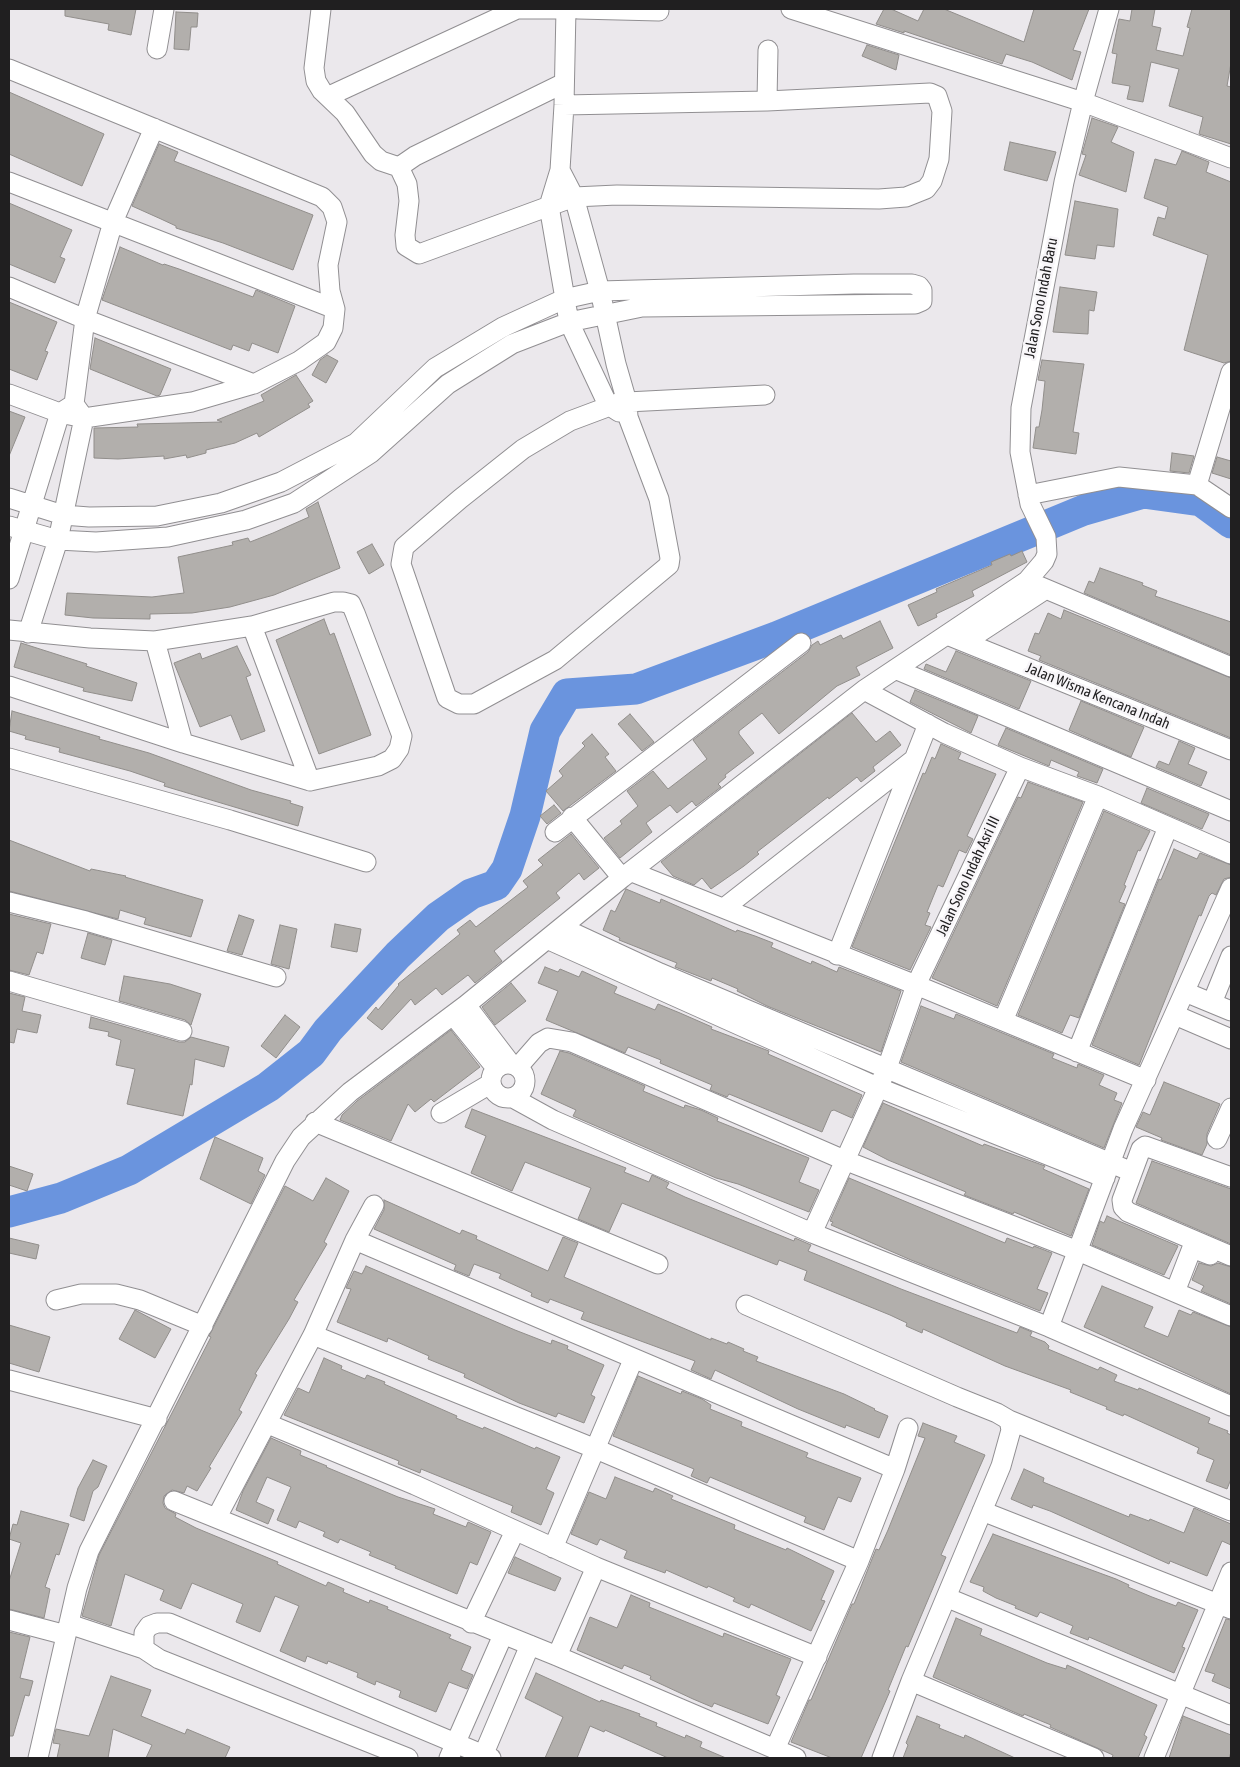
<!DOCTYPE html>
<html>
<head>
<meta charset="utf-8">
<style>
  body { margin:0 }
  #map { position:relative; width:1240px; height:1767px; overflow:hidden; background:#ebe8ec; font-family:"Asap Condensed",sans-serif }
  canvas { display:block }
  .frame { position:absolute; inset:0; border:10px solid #201f20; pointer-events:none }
</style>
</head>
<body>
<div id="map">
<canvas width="1240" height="1767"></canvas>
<div class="frame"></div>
</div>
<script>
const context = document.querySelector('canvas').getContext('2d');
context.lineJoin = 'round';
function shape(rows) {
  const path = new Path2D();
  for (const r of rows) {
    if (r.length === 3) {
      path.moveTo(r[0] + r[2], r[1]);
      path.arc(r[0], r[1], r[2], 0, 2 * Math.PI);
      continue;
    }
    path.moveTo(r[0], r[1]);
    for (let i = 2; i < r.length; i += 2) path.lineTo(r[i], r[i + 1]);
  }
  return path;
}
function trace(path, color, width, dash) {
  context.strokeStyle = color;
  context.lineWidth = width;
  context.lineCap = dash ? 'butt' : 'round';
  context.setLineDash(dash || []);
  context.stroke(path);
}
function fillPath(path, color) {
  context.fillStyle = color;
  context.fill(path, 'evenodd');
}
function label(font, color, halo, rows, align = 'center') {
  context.font = font + ' "Asap Condensed",sans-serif';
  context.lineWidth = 5;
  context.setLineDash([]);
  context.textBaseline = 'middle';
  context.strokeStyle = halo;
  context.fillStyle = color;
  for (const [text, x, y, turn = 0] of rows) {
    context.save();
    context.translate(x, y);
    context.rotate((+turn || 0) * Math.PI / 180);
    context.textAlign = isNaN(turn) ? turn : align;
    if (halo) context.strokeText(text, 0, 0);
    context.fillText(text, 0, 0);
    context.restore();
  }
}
trace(shape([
  [9,1212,61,1198,129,1170,268,1087,311,1053,328,1030,398,955,438,917,471,894,496,885,507,869,525,816,545,731,567,694,636,689,776,637,1084,510,1143,493,1201,501,1231,523]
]), '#6a94de', 31);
const building = shape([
  [65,9,136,9,131,35,108,30,109,24,65,16,65,9],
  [884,9,891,9,918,21,924,9,944,9,1024,42,1034,9,1089,9,1073,50,1081,52,1072,80,1032,62,1006,54,1002,64,904,31,904,33,876,24,884,9],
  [1132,9,1155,9,1152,26,1161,28,1156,50,1183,56,1190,28,1187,27,1192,9,1231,9,1231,63,1227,86,1231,87,1231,144,1199,134,1203,117,1169,106,1179,69,1151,62,1143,102,1127,99,1130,86,1112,83,1117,54,1112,53,1119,19,1130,21,1132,9],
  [176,12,198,13,197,27,191,27,189,50,174,49,176,12],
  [867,45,899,55,896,70,862,56,867,45],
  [9,92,104,134,82,186,9,154,9,92],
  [1092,118,1118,127,1111,142,1134,152,1126,192,1079,175,1086,155,1082,154,1092,118],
  [1010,142,1056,152,1047,181,1004,170,1010,142],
  [159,144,178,152,174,161,313,215,293,270,223,243,176,228,176,226,161,219,132,206,159,144],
  [1182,151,1209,162,1206,172,1231,182,1231,361,1224,363,1184,350,1208,255,1153,235,1158,217,1165,219,1168,207,1144,198,1155,159,1176,165,1182,151],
  [1075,201,1118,209,1114,247,1097,245,1095,259,1065,255,1075,201],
  [9,203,72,230,60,257,65,259,55,283,9,264,9,203],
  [120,247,163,265,164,264,179,269,253,297,256,290,295,306,278,353,252,343,249,351,233,345,231,350,102,300,120,247],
  [1060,287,1097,292,1094,311,1089,310,1088,334,1053,332,1060,287],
  [9,302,57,322,45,351,48,352,37,380,9,369,9,302],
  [95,338,171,369,160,395,157,396,90,369,95,338],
  [327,355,338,361,326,383,312,375,320,360,327,355],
  [1042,360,1084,364,1073,432,1079,433,1076,454,1033,448,1036,427,1039,427,1042,410,1045,381,1038,380,1042,360],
  [296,375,313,401,308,404,310,407,259,437,257,433,235,443,206,450,206,453,187,458,186,455,164,459,164,456,118,459,94,458,94,428,138,427,137,424,222,422,217,420,264,401,261,395,296,375],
  [9,411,25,417,9,456,9,411],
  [1172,453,1194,456,1189,473,1170,471,1172,453],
  [1217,457,1231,461,1231,479,1212,473,1217,457],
  [318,502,340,568,274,595,230,607,192,613,150,614,150,619,93,618,65,615,67,593,152,597,184,593,178,557,233,545,232,542,248,538,250,542,273,533,309,517,306,509,318,502],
  [372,544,384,565,369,574,357,552,372,544],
  [1022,551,1027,562,972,591,974,596,936,614,937,617,918,626,908,605,937,592,936,589,992,565,991,562,1010,554,1011,556,1022,551],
  [1100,568,1143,583,1142,585,1157,591,1155,596,1231,622,1231,655,1084,593,1089,581,1094,583,1100,568],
  [1064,610,1231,678,1231,738,1039,660,1041,656,1028,651,1035,633,1039,634,1048,613,1061,619,1064,610],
  [324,619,330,635,334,633,371,735,319,754,276,640,324,619],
  [880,621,893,648,856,667,860,675,837,686,779,734,762,713,739,731,739,734,754,753,725,775,726,777,718,784,721,787,696,806,692,801,677,813,670,805,646,823,652,832,620,858,604,838,622,824,620,821,638,806,627,791,653,771,668,789,707,759,693,740,808,652,812,645,818,641,820,645,841,635,843,639,880,621],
  [21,643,87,664,86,666,137,683,132,701,83,691,84,688,14,667,21,643],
  [237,646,251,675,246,677,265,731,241,740,231,715,200,727,174,663,200,653,202,659,237,646],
  [956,651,1031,681,1019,709,924,669,926,664,946,672,956,651],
  [915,690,978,716,971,733,910,702,915,690],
  [1081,701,1144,727,1131,757,1069,730,1081,701],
  [12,711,100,737,99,739,149,753,251,790,291,801,290,803,303,807,298,826,164,786,165,783,130,771,59,752,60,748,25,739,26,736,9,731,12,711],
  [852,713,876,742,890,731,901,745,873,767,875,771,861,782,857,777,829,799,828,797,757,852,759,854,744,866,711,889,702,878,694,885,673,876,661,862,852,713],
  [630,714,654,742,642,751,618,724,630,714],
  [1006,728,1103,769,1097,783,1077,776,1079,772,1051,760,1049,766,998,745,1006,728],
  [592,734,609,754,605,757,616,771,563,811,546,791,563,776,559,771,585,746,582,743,592,734],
  [1179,741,1195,748,1188,764,1207,772,1201,786,1156,767,1159,761,1169,765,1179,741],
  [941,744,961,753,958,759,996,774,967,836,973,839,966,853,959,850,943,887,938,885,927,912,930,913,925,925,931,927,910,970,852,947,923,773,925,774,932,757,935,759,941,744],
  [1028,782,1083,802,997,1006,932,978,1018,797,1021,798,1028,782],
  [1147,788,1209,814,1202,829,1141,803,1147,788],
  [554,805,561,813,547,824,540,816,554,805],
  [1104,811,1150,831,1140,851,1138,850,1124,885,1126,886,1119,902,1125,904,1079,1018,1070,1015,1062,1033,1018,1015,1104,811],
  [571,834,599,868,584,880,579,873,556,893,560,898,494,951,502,961,475,983,468,975,442,995,436,988,415,1005,411,999,382,1030,367,1018,376,1007,378,1010,399,985,398,984,460,934,457,930,470,920,476,927,528,887,523,881,543,865,538,860,571,834],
  [9,840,90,871,91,869,126,876,125,877,203,900,191,937,144,924,146,918,120,910,118,919,9,891,9,840],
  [1174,849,1197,859,1200,853,1231,865,1231,877,1224,879,1216,895,1212,893,1209,896,1201,916,1199,915,1139,1065,1092,1045,1159,879,1161,880,1174,849],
  [626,889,660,903,661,899,736,932,737,930,755,936,773,943,771,947,811,964,812,961,837,972,839,967,901,991,881,1052,767,1006,737,991,738,989,712,978,711,981,675,967,677,963,619,940,620,938,603,930,611,910,615,912,626,889],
  [9,914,51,924,43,954,37,952,29,975,9,970,9,914],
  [239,915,254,920,242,955,227,951,239,915],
  [335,924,361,929,357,952,331,947,335,924],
  [280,925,297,929,289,969,271,964,280,925],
  [88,933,112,940,105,965,81,958,88,933],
  [545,967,558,972,560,969,579,977,582,971,617,987,614,993,655,1010,658,1004,680,1013,712,1027,711,1029,769,1051,768,1054,862,1095,852,1118,834,1110,831,1111,822,1132,729,1094,727,1097,710,1090,712,1085,660,1063,661,1060,628,1047,625,1053,546,1020,558,991,538,983,545,967],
  [124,976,170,984,201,994,191,1025,185,1020,119,1001,124,976],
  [511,983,526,1001,495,1025,482,1007,511,983],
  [9,993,25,997,22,1011,41,1015,37,1033,17,1029,14,1043,9,1042,9,993],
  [921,1006,954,1019,956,1014,1054,1054,1052,1058,1077,1068,1078,1064,1104,1075,1099,1085,1117,1093,1114,1100,1122,1103,1104,1148,901,1062,921,1006],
  [285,1015,300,1027,276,1058,261,1046,285,1015],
  [91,1017,179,1042,185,1042,191,1037,229,1047,224,1067,195,1059,192,1085,190,1084,183,1116,127,1104,135,1069,116,1065,121,1040,108,1036,109,1032,89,1028,91,1017],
  [451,1030,480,1067,434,1102,431,1099,415,1112,408,1104,391,1141,340,1120,342,1115,357,1101,451,1030],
  [560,1051,569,1053,645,1086,643,1091,684,1108,685,1105,701,1110,718,1118,717,1121,809,1158,799,1182,819,1190,809,1212,738,1184,716,1178,573,1116,576,1110,541,1094,560,1051],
  [1164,1082,1220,1104,1207,1134,1207,1144,1202,1155,1161,1140,1162,1138,1136,1127,1143,1112,1150,1115,1164,1082],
  [883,1103,983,1146,984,1144,1045,1166,1043,1169,1089,1189,1071,1236,1014,1212,1013,1214,964,1195,966,1192,888,1160,863,1147,883,1103],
  [472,1109,626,1168,624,1172,649,1182,652,1175,669,1183,666,1188,685,1197,794,1241,795,1238,811,1245,808,1251,901,1289,1017,1333,1020,1327,1032,1332,1030,1336,1045,1342,1049,1346,1048,1349,1098,1370,1100,1367,1117,1375,1114,1381,1138,1390,1139,1388,1210,1418,1208,1423,1228,1431,1227,1433,1231,1435,1231,1479,1227,1489,1206,1481,1214,1460,1197,1453,1199,1448,1124,1414,1123,1416,1106,1409,1107,1407,1070,1392,1071,1390,1005,1366,923,1329,922,1333,906,1326,907,1323,890,1315,804,1280,807,1271,779,1260,777,1265,622,1203,609,1232,578,1219,591,1188,525,1162,512,1191,471,1173,486,1136,465,1127,472,1109],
  [215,1137,263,1158,258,1171,265,1175,251,1204,200,1179,215,1137],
  [1152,1161,1231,1189,1231,1244,1136,1203,1152,1161],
  [9,1166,33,1174,27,1191,9,1185,9,1166],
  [326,1178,349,1191,324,1242,327,1244,294,1300,298,1302,289,1319,255,1374,257,1375,239,1410,242,1412,209,1467,211,1468,197,1491,187,1486,184,1493,172,1490,164,1496,163,1503,165,1508,176,1514,175,1517,196,1528,278,1562,277,1564,326,1586,328,1582,344,1589,343,1592,369,1603,370,1600,388,1607,387,1609,451,1635,449,1638,471,1647,461,1670,473,1675,467,1689,449,1682,436,1712,399,1697,401,1691,376,1681,375,1685,357,1677,358,1673,328,1661,327,1664,307,1656,305,1662,280,1651,299,1606,275,1596,260,1632,236,1622,243,1604,192,1583,181,1609,160,1600,164,1590,125,1574,111,1626,82,1616,99,1555,211,1337,209,1336,285,1186,313,1201,326,1178],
  [849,1178,1005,1243,1007,1238,1033,1248,1034,1246,1052,1253,1037,1289,1048,1293,1040,1311,911,1260,831,1225,833,1222,830,1221,849,1178],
  [384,1200,460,1234,462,1230,477,1236,476,1239,548,1271,563,1237,578,1243,564,1277,711,1340,711,1338,727,1344,728,1342,744,1349,743,1351,758,1357,756,1361,844,1394,875,1409,874,1410,888,1416,879,1438,846,1425,845,1428,798,1409,715,1370,711,1379,691,1370,695,1361,581,1319,584,1312,550,1299,548,1303,531,1296,532,1293,499,1278,501,1274,474,1264,469,1276,454,1270,456,1265,374,1229,384,1210,384,1200],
  [1107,1216,1178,1246,1164,1275,1092,1245,1100,1221,1104,1223,1107,1216],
  [9,1238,39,1245,36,1259,9,1253,9,1238],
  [1199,1263,1211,1266,1218,1263,1231,1267,1231,1304,1201,1291,1204,1286,1192,1280,1199,1263],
  [366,1266,515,1330,551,1344,552,1340,568,1346,567,1349,604,1365,591,1395,595,1397,584,1423,558,1413,556,1417,519,1403,464,1377,465,1374,428,1359,429,1356,388,1338,387,1342,337,1322,351,1289,346,1288,354,1271,362,1274,366,1266],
  [1102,1286,1153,1307,1144,1327,1168,1337,1179,1310,1191,1315,1193,1312,1231,1327,1231,1394,1084,1327,1102,1286],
  [135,1310,171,1329,155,1358,119,1339,135,1310],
  [9,1325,50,1337,39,1372,9,1363,9,1325],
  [324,1358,342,1366,341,1369,365,1379,367,1375,385,1382,384,1384,457,1416,456,1418,483,1429,484,1427,535,1449,536,1447,560,1457,546,1489,554,1493,541,1525,511,1512,513,1506,421,1469,420,1473,398,1464,399,1461,284,1415,298,1388,309,1393,324,1358],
  [638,1376,681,1394,682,1391,702,1399,711,1405,710,1409,742,1422,741,1426,808,1453,806,1457,861,1478,851,1502,838,1497,824,1530,804,1522,806,1517,710,1477,707,1483,691,1476,694,1469,613,1436,638,1376],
  [923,1423,957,1436,954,1442,985,1455,941,1555,946,1557,908,1647,906,1646,888,1690,890,1691,861,1758,832,1758,791,1742,809,1700,811,1700,852,1604,854,1604,876,1549,879,1550,888,1530,925,1438,918,1436,923,1423],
  [271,1438,301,1451,300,1455,327,1466,326,1467,398,1497,435,1509,433,1514,466,1527,468,1522,491,1532,477,1565,470,1562,457,1594,395,1568,396,1566,369,1555,371,1552,340,1539,338,1543,323,1536,325,1532,299,1521,296,1528,277,1520,291,1487,267,1477,256,1502,274,1510,268,1524,236,1510,243,1491,271,1438],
  [93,1460,107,1466,98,1487,93,1491,84,1521,70,1516,78,1488,93,1460],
  [1024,1469,1044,1478,1043,1482,1129,1517,1130,1514,1149,1521,1150,1519,1184,1533,1194,1508,1231,1524,1231,1545,1222,1541,1207,1576,1170,1561,1169,1564,1050,1511,1033,1505,1032,1508,1011,1499,1024,1469],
  [615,1477,653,1492,655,1488,673,1496,671,1499,735,1525,734,1529,786,1550,787,1548,834,1571,821,1600,825,1601,811,1631,751,1604,749,1608,733,1601,735,1598,708,1586,707,1588,666,1570,665,1573,624,1558,627,1551,600,1539,597,1545,571,1534,589,1492,606,1499,615,1477],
  [21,1511,69,1524,59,1555,56,1554,45,1587,50,1589,44,1618,9,1609,9,1581,21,1543,9,1539,13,1524,17,1525,21,1511],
  [993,1534,1116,1579,1129,1585,1128,1587,1152,1597,1176,1606,1178,1602,1198,1610,1182,1647,1185,1648,1174,1673,1089,1637,1088,1640,1070,1633,1073,1626,1040,1612,1037,1617,1015,1608,1016,1606,996,1598,983,1591,984,1587,970,1582,993,1534],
  [515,1557,561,1578,555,1591,508,1573,515,1557],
  [631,1595,650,1603,649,1607,674,1617,723,1637,724,1633,791,1659,776,1695,780,1697,768,1724,714,1703,712,1707,693,1699,650,1679,651,1676,624,1665,622,1669,577,1650,590,1617,617,1628,631,1595],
  [956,1618,982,1629,980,1635,1047,1663,1066,1669,1067,1665,1157,1705,1144,1735,1147,1737,1138,1758,1112,1758,1113,1755,1050,1727,1051,1725,1024,1714,1023,1716,933,1677,956,1618],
  [1226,1619,1231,1620,1231,1689,1212,1681,1215,1674,1205,1671,1226,1619],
  [9,1632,30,1637,20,1678,33,1681,29,1696,25,1695,13,1736,9,1736,9,1632],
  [536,1673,600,1702,601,1700,640,1714,639,1716,657,1723,656,1726,685,1738,686,1735,702,1742,700,1747,726,1758,668,1758,605,1730,604,1732,590,1726,577,1758,545,1758,563,1717,525,1698,536,1673],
  [111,1676,151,1690,141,1716,185,1734,187,1729,230,1747,225,1758,146,1758,152,1745,113,1729,108,1758,57,1758,60,1744,53,1743,56,1729,89,1736,111,1676],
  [917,1716,940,1725,939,1728,964,1738,965,1735,1015,1758,903,1758,908,1745,906,1743,917,1716],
  [1183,1716,1231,1735,1231,1752,1229,1758,1169,1758,1183,1716]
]);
fillPath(building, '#b2afac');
trace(building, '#918e8b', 1);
const street = shape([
  [321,9,314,68,316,81,322,91,345,113,373,154,381,161,399,167,407,184,409,201,405,235,406,246,419,254,574,197,617,195,879,199,906,197,926,189,932,181,939,159,942,111,937,96,930,93,767,101,564,105],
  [510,9,558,9],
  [566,9,564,105,560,170,549,206,569,322,608,405,619,412],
  [578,9,659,11],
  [791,9,1083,102,1231,158],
  [157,49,164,9],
  [9,69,322,197,332,207,337,222,328,265,330,291,335,309,333,328,326,342,299,361,254,384,192,402,84,418,60,413,9,394],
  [329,96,515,10],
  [767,101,768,50],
  [399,167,415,156,564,83],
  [560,170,574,197,600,291,616,364,627,402,628,417,659,499,670,558,669,565,555,660,474,704,459,704,447,698,401,564,404,547,460,499,523,449,570,421,618,403,627,402,765,395],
  [9,182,335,309],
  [9,287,85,319,254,384],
  [1197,485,1231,372],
  [1028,495,1119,477,1197,485,1231,508],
  [9,498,63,515,89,517,157,516,221,503,281,482,356,443,435,368,503,327,564,299,600,291,854,284,912,284,919,286,922,290,922,301,915,304,642,307,569,322,512,344,448,384,371,453,294,503,246,520,168,537,96,542,58,540,9,526],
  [9,579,60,413,71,406],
  [1027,581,1231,667],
  [252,626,310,781],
  [9,630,90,638,155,641,252,626,334,602,343,602,351,604,355,613,402,736,399,749,392,759,378,766,310,781,183,743,9,686],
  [28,633,58,540,84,418,74,404,85,319,113,222,154,128],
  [947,635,1231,750],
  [155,641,183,743],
  [965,642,1046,589],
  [895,669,1231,811],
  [864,690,944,733,1020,767,1098,796,1231,854],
  [9,758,230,820,366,862],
  [572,817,622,878],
  [555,832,801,643],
  [632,872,916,985,1146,1080],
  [9,902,86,921,276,977],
  [724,908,913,760],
  [563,928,660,973,1132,1172],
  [549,940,877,1087,1105,1178],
  [837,955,928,724],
  [9,981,182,1031],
  [1185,992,1231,1011],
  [1212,1003,1231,956],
  [466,1005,511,1064],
  [453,1015,496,1068],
  [1175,1015,1231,1039],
  [1003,1021,1098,796],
  [1077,1052,1168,827],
  [508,1081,17],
  [518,1067,539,1043,548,1038,572,1042,844,1160,1078,1251,1231,1316],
  [513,1098,553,1120,812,1233,1049,1327,1231,1406],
  [441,1113,490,1084],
  [315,1122,658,1264],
  [1217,1139,1231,1108],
  [1231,1177,1145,1146,1141,1149,1122,1200,1123,1207,1128,1212,1231,1256],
  [812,1233,887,1068,916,985,1020,767],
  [355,1240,895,1469],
  [1175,1292,1192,1248,1210,1255],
  [56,1300,81,1294,116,1294,140,1300,203,1326],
  [746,1305,957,1397,997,1413,1009,1420,1011,1430,1001,1466,911,1681,882,1758],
  [1049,1327,1123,1129,1231,888],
  [313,1335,596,1449,859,1561],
  [9,1380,157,1419],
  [1009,1420,1231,1511],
  [268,1424,415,1485,596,1567,817,1657],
  [174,1501,557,1656,796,1758],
  [982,1511,1231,1609],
  [217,1517,313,1335,355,1240,374,1205],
  [553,1548,633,1360],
  [948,1598,1231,1715],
  [9,1620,66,1635],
  [471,1623,515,1531],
  [69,1624,144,1649],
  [557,1656,596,1567],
  [911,1681,1094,1758],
  [775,1749,859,1561,895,1469,908,1428],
  [38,1758,77,1588,89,1551,285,1161,301,1137,350,1092,466,1005,622,878,864,690,1027,581,1044,561,1047,554,1046,537,1030,504,1020,452,1021,408,1064,182,1083,102,1109,9],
  [408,1758,159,1659,144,1649,144,1633,149,1626,157,1623,169,1623,491,1758],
  [449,1758,503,1635],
  [482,1758,530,1645],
  [1154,1758,1231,1572]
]);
trace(street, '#918f92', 21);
trace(street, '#fff', 19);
label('15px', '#201f20', '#f8f6f9', [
  ["Jalan Sono Indah Baru",1041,298,-79],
  ["Jalan Wisma Kencana Indah",1098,696,22],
  ["Jalan Sono Indah Asri III",968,876,-65]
]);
</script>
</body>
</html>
